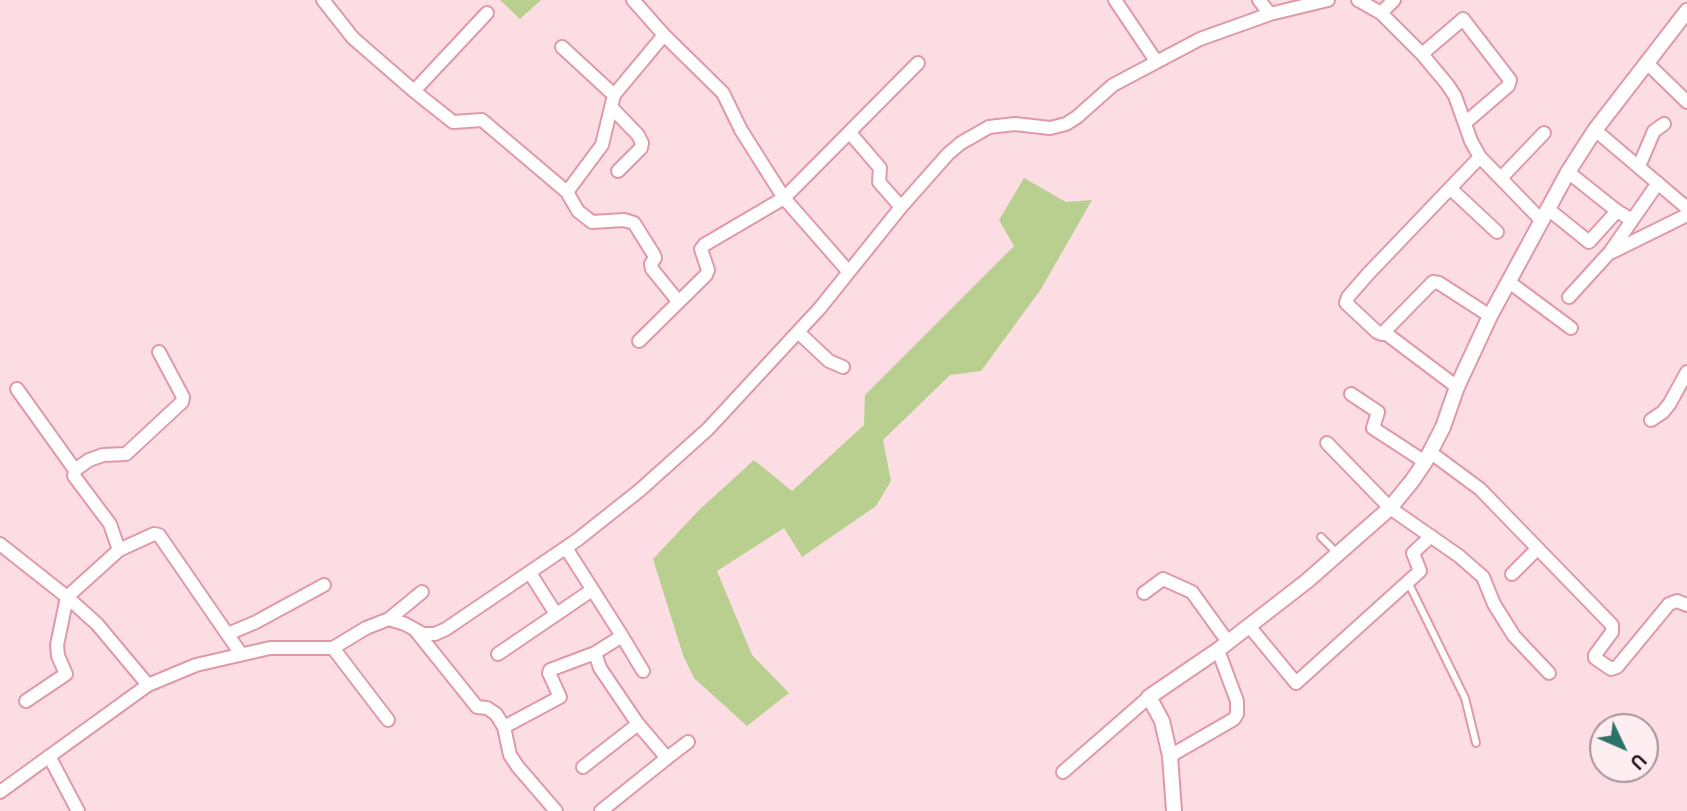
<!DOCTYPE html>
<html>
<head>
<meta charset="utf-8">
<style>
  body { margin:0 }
  #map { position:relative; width:1687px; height:811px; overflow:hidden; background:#fbdde3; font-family:"Space Grotesk",sans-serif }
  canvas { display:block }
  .north { position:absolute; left:1589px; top:713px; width:70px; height:70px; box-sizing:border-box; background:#feeef2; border:2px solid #a79398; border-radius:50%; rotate:134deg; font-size:19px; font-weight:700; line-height:28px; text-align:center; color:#240b12 }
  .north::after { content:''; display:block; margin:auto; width:24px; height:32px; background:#2b7269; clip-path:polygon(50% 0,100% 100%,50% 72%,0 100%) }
</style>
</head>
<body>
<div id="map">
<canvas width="1687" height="811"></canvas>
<div class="north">U</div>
</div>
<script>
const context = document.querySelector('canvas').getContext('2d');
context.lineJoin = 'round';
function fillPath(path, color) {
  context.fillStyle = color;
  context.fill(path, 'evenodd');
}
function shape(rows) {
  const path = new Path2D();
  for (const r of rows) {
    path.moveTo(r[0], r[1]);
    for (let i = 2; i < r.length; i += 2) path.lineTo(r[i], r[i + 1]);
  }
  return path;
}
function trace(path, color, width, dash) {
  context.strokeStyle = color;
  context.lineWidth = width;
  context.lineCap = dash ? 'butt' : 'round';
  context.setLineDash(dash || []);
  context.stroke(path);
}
fillPath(shape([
  [500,0,541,0,520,19],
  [1024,178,1066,202,1092,200,1041,289,981,371,950,375,883,440,891,481,876,506,802,557,784,528,717,571,752,655,789,693,747,726,694,678,683,655,653,559,699,510,754,460,792,491,864,425,865,395,1014,246,999,220]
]), '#b9cf8f');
const service = shape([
  [1321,537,1337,553],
  [1408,582,1465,698,1476,743]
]);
const minor = shape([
  [323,0,353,38,414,91,487,13],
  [633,0,664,35,723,93,741,130,784,198,848,271],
  [1115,0,1156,61],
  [1259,0,1270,14],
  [1358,0,1381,13,1422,54,1447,84,1455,96,1471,141,1480,157,1542,221],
  [1381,13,1394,0],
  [562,47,614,95],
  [1422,54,1463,19,1510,80,1508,86,1465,123],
  [1648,64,1687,102],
  [414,91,453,122,482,120,567,192,602,145,614,95,664,35],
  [611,107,638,135,642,143,641,148,618,171],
  [1595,130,1687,208],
  [850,133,880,168,879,182,901,207],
  [1480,157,1368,274,1348,297,1346,303,1377,332,1382,334,1433,282,1439,283,1490,316],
  [1639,166,1654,131,1664,124],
  [1568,172,1617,211],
  [1501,178,1544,133],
  [1451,189,1497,232],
  [567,192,578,211,592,222,624,220,634,223,654,255,655,258,651,264,652,269,678,301],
  [1548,209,1589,242,1617,211,1632,220],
  [1612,252,1687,215],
  [1509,282,1571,328],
  [1569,297,1610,252,1658,183],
  [798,332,829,361,843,367],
  [1384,332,1457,387],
  [639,341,706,275,708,270,701,249,704,245,784,198,918,63],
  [159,352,183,397,182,402,126,454,103,455,89,460,75,470,74,476,110,524,119,550,154,534,159,535,241,654],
  [17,389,75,470],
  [1351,394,1378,412,1373,428,1425,462],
  [1651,420,1663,412,1670,403,1687,372],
  [1327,443,1390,508,1459,556,1483,577,1494,604,1514,636,1549,673],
  [1430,452,1480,489,1612,625,1612,632,1595,655,1595,658,1611,669,1617,667,1669,604,1677,601,1687,605],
  [0,544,67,597,97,624,148,685],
  [566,548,622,636,595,653,600,668,638,724,583,767],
  [530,573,556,614],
  [1512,574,1537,549],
  [1144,593,1163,579,1192,592,1228,642],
  [389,619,422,592],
  [1249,626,1296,683,1420,571,1413,553,1431,536],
  [416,631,477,707,487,708,496,714,504,727,510,755,518,767,556,811],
  [228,634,256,622,324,585],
  [622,636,643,671],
  [333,648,388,720],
  [498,654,592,590],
  [26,701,66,674,58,656,57,645,67,597,119,550],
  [504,727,560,697,549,673,550,670,595,653],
  [49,756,78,811],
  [1170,756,1234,719,1237,714,1237,701,1218,650],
  [667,758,688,742],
  [1063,772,1149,697],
  [0,792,148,685,196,665,270,648,333,648,366,628,389,619,405,624,423,634,435,634,446,629,577,540,640,490,708,429,820,308,901,207,948,154,961,143,989,127,1015,124,1050,128,1066,124,1077,117,1113,85,1200,39,1270,14,1328,0],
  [601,811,667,758,638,724]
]);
const tertiary = shape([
  [1174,811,1170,756,1162,721,1149,697,1218,650,1307,581,1390,508,1412,481,1425,462,1443,427,1457,387,1490,316,1568,172,1595,130,1687,11]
]);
trace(service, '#df99a9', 10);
trace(minor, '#df99a9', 16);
trace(tertiary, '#df99a9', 18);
trace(service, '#fff', 6);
trace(minor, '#fff', 12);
trace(tertiary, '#fff', 14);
</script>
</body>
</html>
